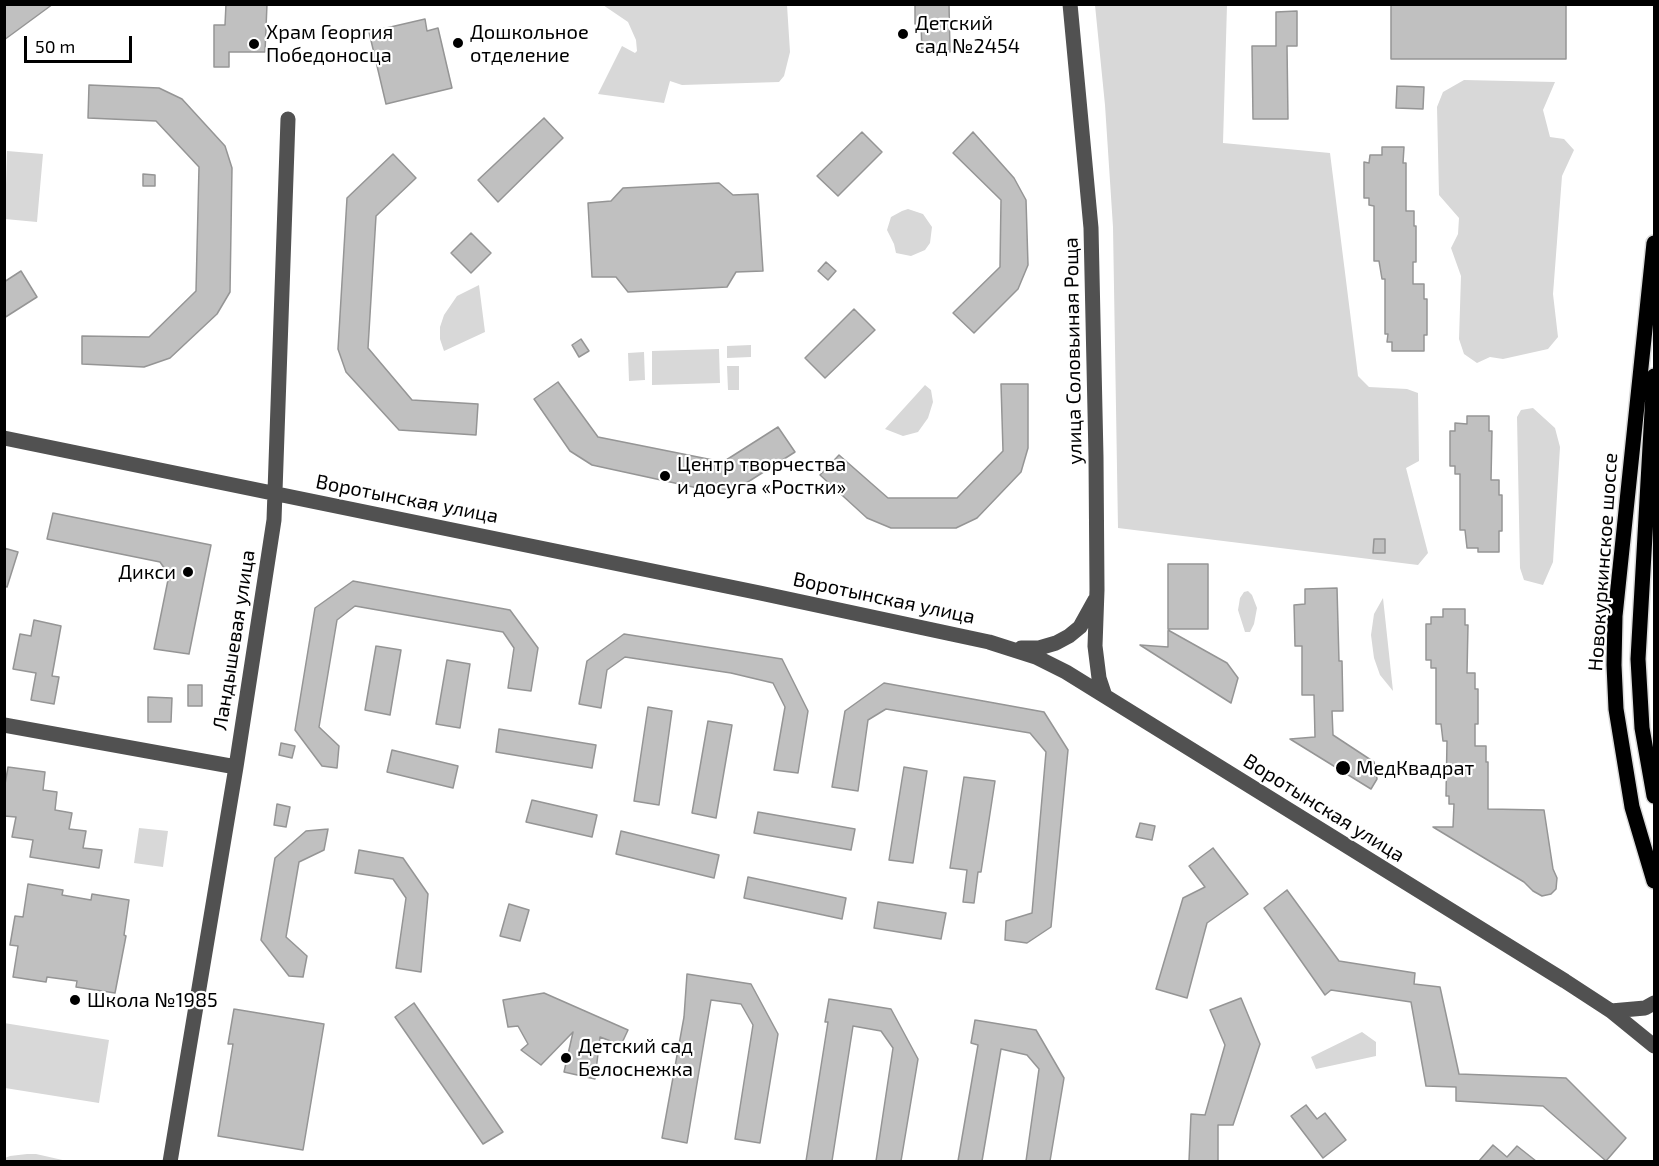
<!DOCTYPE html>
<html>
<head>
<meta charset="utf-8">
<style>
  body { margin:0 }
  #map { position:relative; width:1659px; height:1166px; overflow:hidden; background:#fff; font-family:"Exo 2",sans-serif }
  canvas { display:block }
  .frame { position:absolute; inset:0; border:6px solid #000; pointer-events:none }
  .scale { position:absolute; left:24px; top:36px; width:108px; height:27px; box-sizing:border-box; border:3px solid #000; border-top:0; padding-left:8px; font-size:18px; line-height:21px; white-space:nowrap; color:#000; -webkit-text-stroke:4px #fff; paint-order:stroke }
</style>
</head>
<body>
<div id="map">
<canvas width="1659" height="1166"></canvas>
<div class="frame"></div>
<div class="scale">50 m</div>
</div>
<script>
const context = document.querySelector('canvas').getContext('2d');
context.lineJoin = 'round';
function fillPath(path, color) {
  context.fillStyle = color;
  context.fill(path, 'evenodd');
}
function shape(rows) {
  const path = new Path2D();
  for (const r of rows) {
    path.moveTo(r[0], r[1]);
    for (let i = 2; i < r.length; i += 2) path.lineTo(r[i], r[i + 1]);
  }
  return path;
}
function trace(path, color, width, dash) {
  context.strokeStyle = color;
  context.lineWidth = width;
  context.lineCap = dash ? 'butt' : 'round';
  context.setLineDash(dash || []);
  context.stroke(path);
}
function label(font, color, halo, rows, align = 'center') {
  context.font = font + ' "Exo 2",sans-serif';
  context.lineWidth = 4.5;
  context.setLineDash([]);
  context.textBaseline = 'middle';
  context.strokeStyle = halo;
  context.fillStyle = color;
  for (const [text, x, y, turn = 0] of rows) {
    context.save();
    context.translate(x, y);
    context.rotate((+turn || 0) * Math.PI / 180);
    context.textAlign = isNaN(turn) ? turn : align;
    if (halo) context.strokeText(text, 0, 0);
    context.fillText(text, 0, 0);
    context.restore();
  }
}
fillPath(shape([
  [603,5,787,5,790,52,784,76,779,82,682,85,670,81,664,103,598,94,622,46,635,53,637,51,636,40,628,22],
  [1095,5,1227,5,1223,143,1330,153,1358,376,1369,387,1407,389,1418,393,1419,461,1406,468,1428,553,1418,565,1118,528,1113,227,1105,105],
  [1464,80,1555,82,1543,110,1550,137,1564,139,1574,150,1562,176,1553,294,1558,337,1548,349,1503,359,1490,357,1477,363,1464,354,1459,339,1461,276,1451,248,1458,234,1459,218,1439,195,1437,107,1443,92],
  [7,151,43,154,37,222,5,219],
  [908,209,923,214,932,227,930,243,925,250,911,256,896,253,894,244,887,230,891,217,902,211],
  [479,285,485,332,444,351,440,339,440,327,444,315,457,296],
  [751,345,751,357,727,358,727,346],
  [719,349,720,383,652,385,652,351],
  [644,352,645,380,629,381,628,353],
  [727,366,739,366,739,390,728,390],
  [925,385,931,390,933,402,928,418,918,432,903,436,885,429],
  [1533,408,1555,428,1560,447,1553,562,1543,585,1524,580,1520,568,1517,417,1521,410],
  [1248,591,1252,595,1257,608,1254,624,1250,632,1245,632,1238,610,1240,598,1244,592],
  [1383,598,1393,691,1380,675,1374,658,1371,635,1374,614],
  [139,828,168,831,163,867,134,863],
  [4,1023,109,1040,99,1103,5,1088],
  [1362,1032,1376,1042,1376,1056,1316,1069,1311,1057],
  [27,1154,36,1154,67,1161,5,1161,5,1158,10,1156]
]), '#d8d8d8');
const building = shape([
  [4,4,53,4,4,40,4,4],
  [226,4,267,4,265,52,229,52,229,67,214,67,214,25,225,25,226,4],
  [915,4,949,4,950,52,922,52,921,24,915,24,915,4],
  [1391,4,1566,4,1566,59,1391,59,1391,4],
  [1297,11,1297,46,1287,46,1288,119,1253,119,1252,46,1276,46,1276,12,1297,11],
  [425,19,427,31,438,28,452,88,386,104,369,32,425,19],
  [89,85,159,88,182,99,225,146,232,168,230,292,217,314,170,358,144,367,82,364,82,336,149,337,196,291,199,167,156,121,88,118,89,85],
  [1397,86,1424,87,1423,109,1396,108,1397,86],
  [544,118,563,138,498,202,478,180,544,118],
  [862,132,882,152,838,196,817,176,862,132],
  [973,132,1014,178,1026,200,1028,265,1018,289,974,333,953,313,1000,267,1001,200,953,153,973,132],
  [1382,147,1404,147,1403,163,1406,163,1406,211,1414,211,1414,226,1416,226,1416,262,1413,262,1413,284,1424,284,1424,299,1427,299,1427,335,1424,335,1424,351,1392,351,1392,342,1387,342,1388,334,1385,334,1385,279,1382,279,1379,261,1374,261,1374,206,1369,205,1369,198,1364,198,1364,162,1369,163,1370,155,1382,155,1382,147],
  [393,154,416,178,376,216,368,348,412,400,478,404,476,435,399,430,346,372,338,349,347,198,393,154],
  [143,174,155,175,155,186,143,186,143,174],
  [719,183,733,195,758,194,763,271,736,272,727,287,628,292,616,277,592,277,588,203,611,201,623,188,719,183],
  [471,233,491,253,471,273,451,253,471,233],
  [826,262,836,271,828,280,818,271,826,262],
  [21,271,37,297,4,318,4,282,21,271],
  [854,309,875,330,825,378,805,358,854,309],
  [581,339,589,351,579,357,572,345,581,339],
  [558,382,598,437,723,462,778,427,795,452,740,487,716,492,592,465,570,451,534,399,558,382],
  [1001,384,1028,384,1028,448,1021,472,977,518,956,528,891,528,867,518,820,475,839,455,888,498,957,498,1003,451,1001,384],
  [1467,416,1489,416,1489,431,1492,431,1491,480,1499,480,1499,495,1502,495,1502,531,1499,531,1499,552,1478,552,1478,548,1467,548,1465,530,1460,530,1460,474,1455,474,1455,466,1450,466,1450,431,1455,431,1455,423,1467,424,1467,416],
  [53,513,211,545,189,654,154,649,169,575,160,562,47,539,53,513],
  [1374,539,1385,539,1385,553,1373,553,1374,539],
  [4,548,18,552,7,587,4,586,4,548],
  [1168,564,1208,564,1208,629,1168,629,1168,564],
  [353,581,510,610,538,648,531,691,508,688,514,648,503,632,355,606,337,620,319,727,339,746,337,768,322,766,295,730,315,608,353,581],
  [1337,588,1339,661,1342,661,1343,711,1332,711,1333,735,1374,762,1377,779,1371,789,1290,739,1315,737,1314,695,1302,695,1302,646,1295,646,1294,605,1305,604,1305,589,1337,588],
  [1443,609,1465,609,1465,625,1468,625,1467,673,1475,673,1475,689,1478,689,1478,724,1475,724,1475,746,1486,746,1486,762,1488,762,1488,809,1544,810,1553,869,1557,878,1556,889,1551,894,1542,896,1533,891,1524,882,1433,827,1453,827,1454,804,1449,804,1449,796,1446,796,1447,741,1443,741,1441,724,1436,724,1436,668,1431,668,1431,660,1426,660,1426,624,1431,624,1431,617,1443,617,1443,609],
  [34,620,61,626,52,676,59,677,54,704,31,700,36,673,13,669,20,634,31,636,34,620],
  [1168,630,1227,663,1238,678,1231,703,1140,645,1168,647,1168,630],
  [624,634,782,659,808,711,798,773,774,770,785,707,773,683,731,673,625,657,607,670,601,708,579,704,587,661,624,634],
  [376,646,401,650,390,715,365,710,376,646],
  [447,660,470,664,460,728,436,724,447,660],
  [884,683,1044,712,1068,750,1051,927,1027,943,1005,940,1006,921,1032,913,1046,752,1030,733,886,709,868,720,858,791,832,787,845,711,884,683],
  [188,685,202,685,202,706,188,706,188,685],
  [148,697,172,698,171,722,148,722,148,697],
  [648,707,672,711,659,805,634,801,648,707],
  [708,721,732,725,716,818,692,813,708,721],
  [499,729,596,745,592,768,496,752,499,729],
  [281,743,295,746,292,758,279,755,281,743],
  [392,750,458,766,453,788,387,772,392,750],
  [8,767,45,772,43,790,57,792,55,810,72,813,69,829,86,831,83,848,102,850,99,868,30,857,33,840,12,837,16,817,4,816,4,790,8,767],
  [904,767,927,771,913,863,889,860,904,767],
  [964,777,995,781,981,872,978,872,974,903,963,902,967,870,950,868,964,777],
  [532,800,597,815,592,837,526,822,532,800],
  [277,804,290,807,286,827,274,825,277,804],
  [758,812,855,829,851,850,754,833,758,812],
  [1140,823,1155,826,1152,840,1136,837,1140,823],
  [328,829,324,850,299,862,286,937,307,956,303,977,289,976,261,940,275,858,306,831,328,829],
  [621,831,719,855,714,878,616,854,621,831],
  [1213,848,1248,894,1207,923,1187,998,1156,989,1183,898,1205,887,1189,866,1213,848],
  [359,850,403,858,428,894,421,972,396,968,406,898,393,879,355,873,359,850],
  [748,877,846,898,842,919,744,898,748,877],
  [28,884,63,890,62,895,91,900,92,894,129,900,124,935,126,936,115,993,76,987,77,981,47,977,46,982,13,977,18,946,10,945,15,916,23,917,28,884],
  [1287,890,1339,961,1415,973,1414,984,1440,987,1459,1074,1566,1078,1626,1138,1606,1161,1543,1106,1456,1101,1456,1087,1426,1086,1411,1002,1331,990,1325,995,1264,908,1287,890],
  [878,902,946,913,941,939,874,928,878,902],
  [509,904,529,910,520,941,500,936,509,904],
  [687,974,751,984,778,1034,760,1143,735,1139,753,1025,741,1004,711,1000,687,1143,662,1138,684,1017,687,974],
  [544,993,628,1030,621,1045,600,1037,595,1079,564,1072,573,1032,541,1065,521,1050,528,1044,518,1026,508,1027,503,1000,544,993],
  [1241,998,1260,1044,1233,1125,1218,1125,1218,1161,1189,1161,1191,1114,1205,1115,1225,1045,1210,1010,1241,998],
  [829,999,891,1009,918,1059,901,1161,876,1161,893,1048,881,1031,853,1026,832,1161,806,1161,828,1022,825,1022,829,999],
  [414,1003,503,1132,483,1144,395,1017,414,1003],
  [234,1009,324,1024,303,1150,218,1136,233,1044,228,1044,234,1009],
  [975,1020,1036,1030,1064,1078,1050,1161,1026,1161,1039,1069,1027,1055,1001,1049,982,1161,958,1161,978,1045,971,1043,975,1020],
  [1306,1105,1317,1119,1325,1113,1346,1140,1323,1158,1291,1116,1306,1105],
  [1493,1145,1507,1157,1517,1146,1536,1161,1479,1161,1493,1145]
]);
fillPath(building, '#c0c0c0');
trace(building, '#959595', 1.5);
const major = shape([
  [1654,243,1615,616,1614,665,1616,709,1632,807,1654,881],
  [1654,376,1638,659,1642,728,1654,796]
]);
trace(major, '#dbdbdb', 18);
trace(shape([
  [1070,4,1091,228,1096,457,1097,590,1095,646,1099,678,1105,696],
  [4,438,760,593,989,642,1036,657,1066,672,1565,981,1611,1011,1654,1046],
  [1021,648,1039,648,1056,643,1069,636,1080,627,1095,600],
  [4,725,236,767],
  [1611,1011,1645,1008,1654,1003],
  [170,1162,236,767,274,520,288,119]
]), '#515151', 15);
trace(major, '#000', 15);
for (const [x, y, r, color] of [
  [903,34,6,"#000"],
  [458,43,6,"#000"],
  [254,44,6,"#000"],
  [665,476,6,"#000"],
  [188,572,6,"#000"],
  [1343,768,8,"#000"],
  [75,1000,6,"#000"],
  [566,1058,6,"#000"]
]) {
  const dot = new Path2D();
  dot.arc(x, y, r, 0, 2 * Math.PI);
  context.fillStyle = color;
  context.fill(dot);
  trace(dot, '#fff', 2);
}
label('20px', '#000', '#fff', [
  ["Детский",915,23],
  ["сад №2454",915,46],
  ["Храм Георгия",266,32],
  ["Победоносца",266,55],
  ["Дошкольное",470,32],
  ["отделение",470,55],
  ["Центр творчества",677,464],
  ["и досуга «Ростки»",677,487],
  ["Дикси",176,572,"right"],
  ["МедКвадрат",1356,768],
  ["Школа №1985",87,1000],
  ["Детский сад",578,1046],
  ["Белоснежка",578,1069]
], 'left');
label('20px', '#000', '#fff', [
  ["улица Соловьиная Роща",1073,351,-91],
  ["Воротынская улица",407,499,11],
  ["Новокуркинское шоссе",1603,562,-86],
  ["Воротынская улица",884,598,12],
  ["Ландышевая улица",234,640,-81],
  ["Воротынская улица",1324,808,32]
]);
</script>
</body>
</html>
